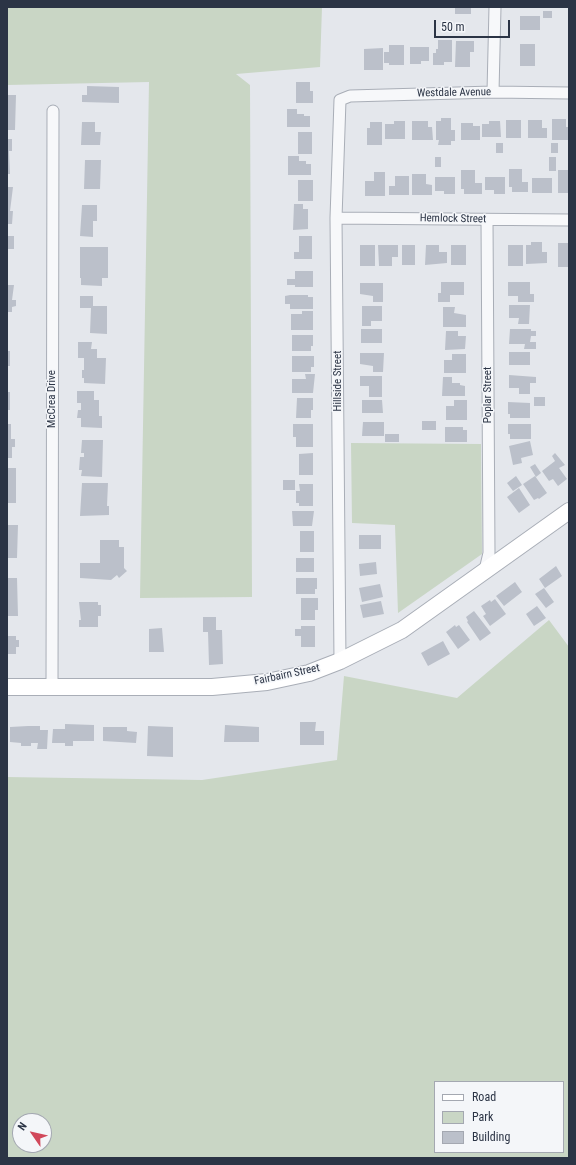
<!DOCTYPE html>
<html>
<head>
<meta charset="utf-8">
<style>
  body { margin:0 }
  #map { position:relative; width:576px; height:1165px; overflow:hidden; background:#e4e7ec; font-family:"Roboto Condensed",sans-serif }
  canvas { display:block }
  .frame { position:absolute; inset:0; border:8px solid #2b3445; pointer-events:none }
  .legend { position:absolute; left:434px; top:1081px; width:130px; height:72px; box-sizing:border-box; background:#f4f6f9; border:1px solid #a4a8b1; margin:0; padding:5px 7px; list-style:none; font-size:12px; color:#2b3445 }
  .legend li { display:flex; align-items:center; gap:8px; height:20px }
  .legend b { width:20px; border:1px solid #a4a8b1 }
  .north { position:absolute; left:12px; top:1113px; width:40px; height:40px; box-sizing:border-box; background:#f4f6f9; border:1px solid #a4a8b1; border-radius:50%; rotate:304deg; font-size:11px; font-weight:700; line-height:16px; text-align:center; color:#2b3445 }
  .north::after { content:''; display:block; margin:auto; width:14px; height:18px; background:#d1495b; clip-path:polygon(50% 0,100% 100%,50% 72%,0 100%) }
  .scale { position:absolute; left:434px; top:20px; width:76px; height:18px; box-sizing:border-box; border:2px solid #2b3445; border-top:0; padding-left:5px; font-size:12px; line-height:14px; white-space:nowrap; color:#2b3445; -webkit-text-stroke:3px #f4f6f9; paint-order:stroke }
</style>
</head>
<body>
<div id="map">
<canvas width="576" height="1165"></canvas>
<div class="frame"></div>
<ul class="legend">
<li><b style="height:5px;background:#fff"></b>Road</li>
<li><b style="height:11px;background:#c9d6c5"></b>Park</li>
<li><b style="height:11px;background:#bbc0ca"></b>Building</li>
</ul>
<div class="north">N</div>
<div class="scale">50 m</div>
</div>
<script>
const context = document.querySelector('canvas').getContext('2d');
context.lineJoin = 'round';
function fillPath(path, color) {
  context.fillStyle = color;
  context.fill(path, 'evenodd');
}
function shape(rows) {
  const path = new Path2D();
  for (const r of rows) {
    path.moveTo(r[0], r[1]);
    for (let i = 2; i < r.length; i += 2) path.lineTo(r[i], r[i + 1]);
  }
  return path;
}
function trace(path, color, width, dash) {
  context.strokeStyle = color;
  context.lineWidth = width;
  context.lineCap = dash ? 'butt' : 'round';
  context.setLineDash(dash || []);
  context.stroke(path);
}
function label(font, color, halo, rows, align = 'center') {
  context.font = font + ' "Roboto Condensed",sans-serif';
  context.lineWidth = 3;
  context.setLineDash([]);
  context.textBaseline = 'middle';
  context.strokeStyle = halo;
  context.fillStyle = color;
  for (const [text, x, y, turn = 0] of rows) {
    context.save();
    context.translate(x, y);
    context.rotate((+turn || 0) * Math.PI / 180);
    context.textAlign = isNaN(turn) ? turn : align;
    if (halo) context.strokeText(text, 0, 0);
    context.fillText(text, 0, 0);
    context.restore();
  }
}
fillPath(shape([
  [7,7,322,7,320,67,236,74,250,85,252,597,140,598,149,82,7,85],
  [351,443,481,444,482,554,398,613,395,525,352,523],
  [549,620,569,647,569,1158,7,1158,7,777,202,780,337,760,344,676,457,698],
  [435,1082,563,1082,563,1152,435,1152],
  [20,1121,44,1121,44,1145,20,1145]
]), '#c9d6c5');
fillPath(shape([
  [455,7,471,7,471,14,455,14],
  [543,11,552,11,552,18,543,18],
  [520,16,540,16,540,30,520,30],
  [438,40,452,40,452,62,444,62,444,65,433,65,433,53,436,53,436,49,438,49],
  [456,41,474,41,474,52,470,52,470,67,455,67],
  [520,44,535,44,535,66,520,66],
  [389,45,404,45,404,65,389,65,389,63,384,63,384,52,389,52],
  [410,47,429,47,429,61,421,61,421,64,410,64],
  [383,48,383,70,364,70,364,49],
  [296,82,310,82,310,91,313,91,313,103,296,103],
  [87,86,119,87,119,103,82,102,82,95,87,95],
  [7,95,16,95,15,130,7,130],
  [287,109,297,109,297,114,304,114,304,116,310,116,310,127,287,127],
  [441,118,451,118,451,130,455,130,455,141,451,141,451,145,438,145,439,140,436,140,436,121,441,121],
  [552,119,566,119,566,127,569,127,569,140,552,140],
  [506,120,521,120,521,138,506,138],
  [528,120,542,120,542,128,547,128,547,138,528,138],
  [394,121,405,121,405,139,385,139,385,124,394,124],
  [412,121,428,121,428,127,432,127,433,140,412,140],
  [489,121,500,121,501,137,482,137,482,124,489,124],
  [82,122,95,122,95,132,101,132,100,145,81,145],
  [370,122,382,122,382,145,367,145,367,128,370,128],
  [461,123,473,123,473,126,480,126,480,140,461,140],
  [298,132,312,132,312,154,298,154],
  [7,139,12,139,12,151,9,151,10,174,7,174],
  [496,143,503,143,503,153,496,153],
  [551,143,558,143,558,153,551,153],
  [288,156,299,156,299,161,306,161,306,164,311,164,311,175,288,175],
  [435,157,441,157,441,167,435,167],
  [549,157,556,157,556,171,549,171],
  [85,160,101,160,100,189,84,189],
  [509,169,522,169,522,182,528,182,528,192,512,192,512,187,509,187],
  [461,170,475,170,475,183,482,183,482,194,464,194,464,189,461,189],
  [558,170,569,170,569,193,558,193],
  [374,172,385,172,385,196,365,196,365,181,374,181],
  [412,174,426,174,426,184,432,185,432,195,412,195],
  [395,176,409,176,409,195,389,195,389,186,395,186],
  [435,177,455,177,455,194,444,194,444,191,435,191],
  [485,177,505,177,505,194,494,194,494,190,485,190],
  [532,178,552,178,552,193,532,193],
  [298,180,313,180,313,201,298,201],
  [7,187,13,187,10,211,13,211,12,224,7,224],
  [294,204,303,204,303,209,308,209,308,229,293,230],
  [82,205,97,205,97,221,93,221,93,237,80,236],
  [7,236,14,236,14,249,8,249,8,270,7,270],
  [299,236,312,236,312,259,294,259,294,252,299,252],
  [531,242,542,242,542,252,547,252,547,263,526,264,526,245,531,245],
  [558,243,569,243,569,267,558,267],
  [360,245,375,245,375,266,360,266],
  [378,245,398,245,398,257,392,257,392,266,379,266],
  [402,245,415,245,415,265,402,265],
  [426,245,439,245,439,252,447,252,447,263,425,265],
  [451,245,466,245,466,265,451,265],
  [508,245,523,245,523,266,508,266],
  [80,247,108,247,108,278,102,278,102,286,81,285,81,278,80,278],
  [295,271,313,271,313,287,295,287,295,285,287,285,287,279,295,279],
  [441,282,464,282,464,295,450,295,450,302,438,302,438,293,441,293],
  [508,282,530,282,530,294,534,294,534,302,518,302,518,296,508,296],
  [360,283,383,283,383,302,373,302,373,296,360,294],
  [7,285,14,285,12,300,16,300,16,306,12,307,12,312,7,312],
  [290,295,308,295,308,297,313,297,313,309,290,309,290,304,285,304,285,296],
  [80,296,93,296,93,306,107,306,107,334,90,333,91,308,80,308],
  [509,305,530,305,529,324,518,324,519,318,509,318],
  [362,306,382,306,382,321,371,321,371,326,362,326],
  [443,307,455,307,454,313,466,315,466,327,443,327],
  [302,311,313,311,313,330,291,330,291,314,302,314],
  [361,329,382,329,382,343,361,343],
  [510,329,531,329,531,331,536,331,536,336,531,336,530,342,536,342,536,349,524,349,525,344,509,344],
  [446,331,458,331,458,336,466,336,465,349,445,350],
  [292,335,313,335,313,346,311,346,311,351,292,351],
  [78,342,92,342,91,349,97,349,97,358,106,358,105,384,84,383,84,378,82,378,82,370,84,370,84,358,78,358],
  [7,351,10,351,10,366,7,366],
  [509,352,530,352,530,365,509,365],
  [360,353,384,353,383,372,373,372,373,366,360,364],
  [452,354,466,354,466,373,444,373,444,360,452,360],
  [292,356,314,356,314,367,311,367,311,372,292,372],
  [305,374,315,374,313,393,292,393,292,379,306,379],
  [509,375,536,377,536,383,530,383,530,394,519,394,519,388,509,388],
  [360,376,382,376,382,397,369,397,369,386,360,386],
  [443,377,452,377,452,383,460,383,460,385,465,386,465,396,442,396],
  [77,391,94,391,94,400,99,400,99,416,102,416,102,428,81,427,81,418,77,418,78,410,81,410,81,403,77,403],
  [7,392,10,392,10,410,7,410],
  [534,397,545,397,545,406,534,406],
  [297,398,313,398,313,410,311,410,311,418,296,418],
  [362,400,382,400,383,413,362,413],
  [454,400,467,400,467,420,446,420,446,406,454,406],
  [508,402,530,403,530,418,510,418,510,414,508,414],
  [422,421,436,421,436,430,422,430],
  [363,422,384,422,384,436,362,436],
  [7,424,11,424,11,439,15,439,15,447,12,447,12,458,7,458],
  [293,424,313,424,313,447,296,447,296,437,293,437],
  [508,424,531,424,531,439,510,439,510,434,508,434],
  [445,427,463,427,463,430,467,430,467,442,445,442],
  [385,434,399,434,399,442,385,442],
  [82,440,103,440,102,477,81,476,82,470,79,470,80,457,84,457,84,453,81,453],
  [530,441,533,455,521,458,522,463,513,465,509,446],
  [313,453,313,475,299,475,299,454],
  [555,453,565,465,559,468,567,479,558,486,553,479,549,481,542,471,555,461,552,456],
  [535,464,541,473,536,477,530,467],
  [7,468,16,468,16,503,7,503],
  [516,476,522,485,513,491,507,483],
  [535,476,547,493,539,499,538,498,534,500,523,484],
  [283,480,295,480,295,490,283,490],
  [82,483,108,483,107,506,109,506,109,515,80,516],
  [299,484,313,484,313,506,299,506,299,503,296,503,296,491,300,491],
  [519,488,530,505,519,513,507,497],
  [292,511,314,511,312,526,293,526],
  [7,525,18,525,17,558,7,558],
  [300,531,314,531,314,552,300,552],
  [359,535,381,535,381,549,359,549],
  [100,540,119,540,119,547,124,547,124,568,127,571,119,578,117,575,111,580,80,578,80,563,100,563],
  [296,558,314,558,314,572,296,572],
  [376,562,377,574,360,576,359,564],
  [556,566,562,576,545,588,539,579],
  [7,578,17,578,18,616,7,616],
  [296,578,317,578,317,589,315,589,315,594,296,594],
  [515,582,522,592,504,606,496,596],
  [380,584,383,597,362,602,359,588],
  [544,588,554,602,546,608,535,594],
  [301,598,318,598,318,610,315,610,315,620,301,620],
  [495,599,506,614,490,626,483,616,486,614,481,606,490,600,491,602],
  [381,601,384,614,363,618,360,605],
  [79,602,98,602,98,605,101,605,101,616,98,616,98,627,79,627,79,620,81,620],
  [537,606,546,618,534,626,526,614],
  [474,611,491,633,480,641,467,622,468,621,466,617],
  [203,617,216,617,216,630,222,630,223,664,209,665,208,632,203,632],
  [455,625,456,627,459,625,470,640,458,649,446,632],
  [301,626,315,626,315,647,301,647,301,636,295,636,295,629,301,629],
  [162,628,164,652,149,652,149,629],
  [7,636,16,636,16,640,19,640,19,647,16,647,16,654,7,654],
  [443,641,450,654,428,666,421,653],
  [300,722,316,722,315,731,324,731,324,745,300,745],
  [65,724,94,725,94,741,73,741,73,746,65,746,65,743,52,743,53,729,65,729],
  [225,725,259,727,259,742,224,742],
  [28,726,40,726,40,730,48,730,47,749,37,749,38,743,31,743,31,746,21,746,21,743,10,742,10,727],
  [148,726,173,727,173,757,147,756],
  [103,727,127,727,127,731,137,732,136,743,103,741]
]), '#bbc0ca');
const minor = shape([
  [493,92,495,7],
  [336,218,569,220],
  [485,570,489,553,487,220],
  [340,661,336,218,340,100,350,96,493,92,569,93],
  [52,688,53,111]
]);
const secondary = shape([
  [7,687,212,687,267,682,309,673,340,661,402,630,569,511]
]);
trace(minor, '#a9aeb7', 13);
trace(secondary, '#a9aeb7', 18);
trace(minor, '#f7f8fa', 11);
trace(secondary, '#fff', 16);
label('11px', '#2b3445', '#f4f6f9', [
  ["Westdale Avenue",454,93,-1],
  ["Hemlock Street",453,219,1],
  ["Hillside Street",338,381,-90],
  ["Poplar Street",488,395,-90],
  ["McCrea Drive",52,399,-90],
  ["Fairbairn Street",287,675,-12]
]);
</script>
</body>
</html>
